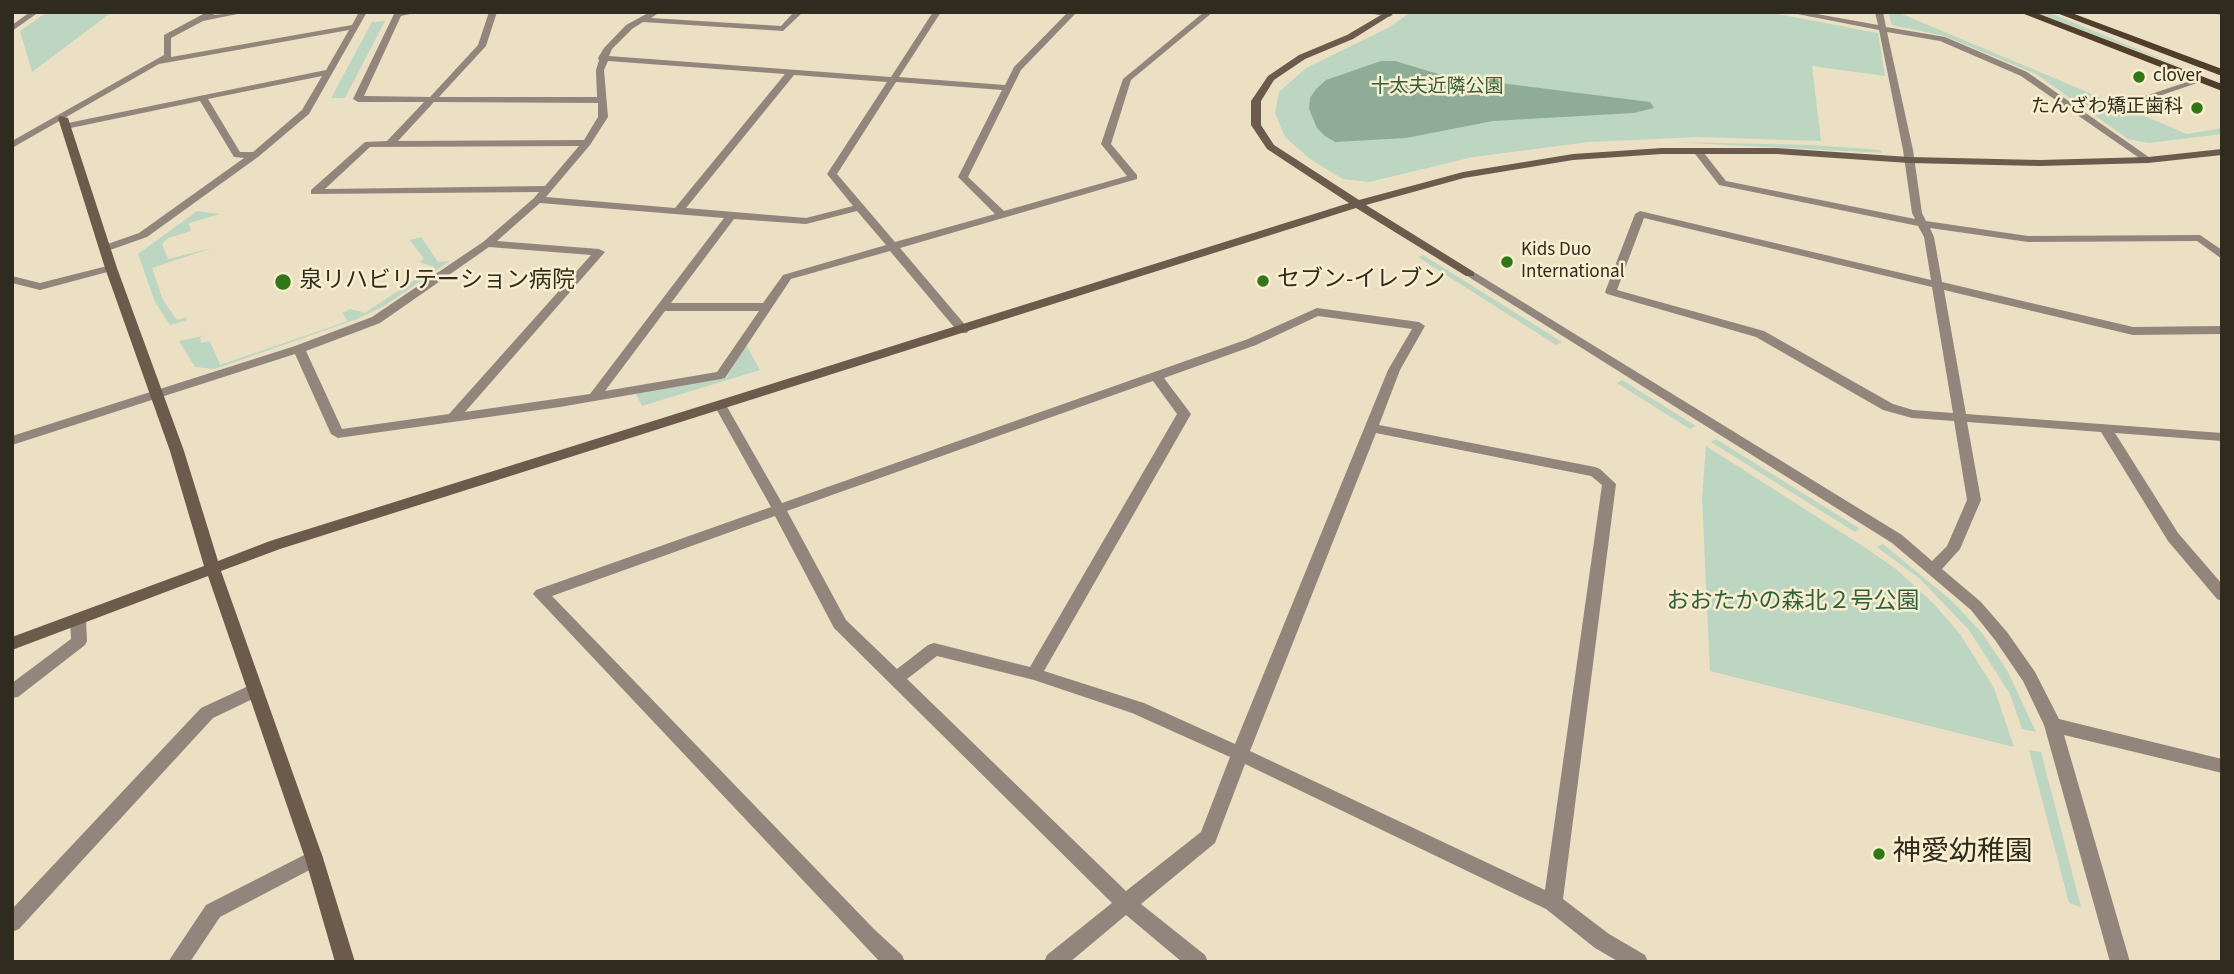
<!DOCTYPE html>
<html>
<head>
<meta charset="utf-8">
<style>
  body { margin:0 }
  #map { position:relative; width:2234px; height:974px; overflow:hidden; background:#ebe0c3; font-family:"Source Sans 3",sans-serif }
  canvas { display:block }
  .frame { position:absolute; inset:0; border:14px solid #2f2b1f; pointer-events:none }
</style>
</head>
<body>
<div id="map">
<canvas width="2234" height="974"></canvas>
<div class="frame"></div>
</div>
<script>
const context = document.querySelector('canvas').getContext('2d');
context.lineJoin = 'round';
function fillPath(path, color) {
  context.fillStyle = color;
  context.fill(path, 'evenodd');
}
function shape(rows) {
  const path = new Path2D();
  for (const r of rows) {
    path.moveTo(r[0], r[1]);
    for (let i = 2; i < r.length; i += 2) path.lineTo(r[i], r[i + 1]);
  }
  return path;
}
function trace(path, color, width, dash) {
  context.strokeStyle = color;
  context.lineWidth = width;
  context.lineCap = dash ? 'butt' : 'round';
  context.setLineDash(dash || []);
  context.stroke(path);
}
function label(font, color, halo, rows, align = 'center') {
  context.font = font + ' "Source Sans 3","Noto Sans JP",sans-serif';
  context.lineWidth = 5;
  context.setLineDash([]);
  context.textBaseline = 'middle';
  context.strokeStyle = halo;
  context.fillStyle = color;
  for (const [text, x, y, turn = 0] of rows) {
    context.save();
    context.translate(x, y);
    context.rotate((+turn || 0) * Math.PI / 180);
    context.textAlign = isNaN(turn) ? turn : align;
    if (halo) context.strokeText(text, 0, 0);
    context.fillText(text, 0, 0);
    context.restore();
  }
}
fillPath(shape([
  [47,12,112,12,32,72,20,31],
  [1411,12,1767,12,1878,33,1885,76,1812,66,1821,141,1698,137,1589,142,1473,157,1369,182,1343,179,1310,159,1285,137,1275,113,1279,92,1306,68,1388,28],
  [1888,12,1897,12,2187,134,2222,128,2222,134,2149,143,2128,139,2036,74,1944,36,1892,25],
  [2034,12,2048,12,2176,65,2175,65],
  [385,21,345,98,331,98,372,22],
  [1672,142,1813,145,1880,150,1883,153],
  [197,211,220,214,189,223,191,231,168,238,162,244,168,259,212,248,152,268,163,300,177,320,186,317,187,320,170,325,155,302,138,254],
  [421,237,438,262,450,261,384,306,357,319,215,369,195,367,179,341,207,335,200,337,201,343,210,341,220,365,348,321,342,313,350,309,365,313,434,267,419,262,424,259,410,240],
  [1423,255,1562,342,1556,345,1418,257],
  [746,345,760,370,642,406,635,392,726,378],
  [1622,380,1696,426,1690,429,1617,383],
  [1716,439,1860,529,1855,532,1711,442],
  [1706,446,1861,545,1896,569,1934,604,1960,634,1994,688,2014,747,1710,671,1702,497],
  [1883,544,1952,601,1982,633,2007,670,2036,732,2022,729,2010,694,1969,630,1920,579,1877,547],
  [2029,750,2041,752,2081,907,2069,903]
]), '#bcd6c2');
fillPath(shape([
  [1381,61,1395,61,1445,76,1650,102,1654,108,1634,113,1493,121,1406,138,1335,142,1325,136,1317,128,1309,109,1310,98,1316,89,1326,80]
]), '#8fad96');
fillPath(shape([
  [30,12,39,12,12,31,12,25,30,12],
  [207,12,217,12,213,15,247,12,203,21,171,38,171,57,352,25,359,12,367,12,309,114,258,157,147,237,110,250,102,250,102,246,139,233,244,158,234,157,200,101,66,129,63,128,63,124,326,70,349,30,159,64,12,148,12,141,164,55,164,35,207,12],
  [322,76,302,110,253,152,240,152,208,99,322,76],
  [395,12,419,12,401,16,364,96,430,97,478,45,489,12,497,12,486,46,439,97,597,97,596,70,599,60,598,58,604,48,626,25,650,12,660,12,651,18,781,26,794,12,803,12,783,31,643,22,632,29,612,49,609,56,891,77,933,12,941,12,899,77,1005,85,1014,67,1068,12,1077,12,1021,70,968,177,1004,211,1127,176,1101,144,1123,79,1204,12,1213,12,1131,80,1111,144,1137,175,1137,179,900,248,967,327,969,330,967,333,959,333,890,251,791,279,725,378,721,379,560,407,338,438,331,434,295,354,12,445,12,436,295,346,372,317,483,242,534,198,539,192,311,194,311,190,365,142,387,141,424,102,358,102,353,99,395,12],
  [608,61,785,74,675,208,546,197,590,145,608,117,604,70,608,61],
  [794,75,887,82,827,174,853,206,806,218,686,208,794,75],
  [896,82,1002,90,958,177,995,214,895,242,837,174,896,82],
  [434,102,598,103,598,117,584,140,398,141,434,102],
  [579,146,545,186,325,189,370,147,579,146],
  [540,203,724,218,590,394,465,412,605,252,599,249,497,241,540,203],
  [857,211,886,245,783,275,763,303,671,303,734,219,806,224,857,211],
  [489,247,591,255,449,414,342,429,306,351,380,323,489,247],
  [665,311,759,311,717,372,605,391,665,311],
  [1364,12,1387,12,1393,15,1389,17,1364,12],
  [1787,12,1806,12,1878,25,1875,12,1883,12,1886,27,1945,37,2027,72,2153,160,2145,162,2021,76,1940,41,1887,32,1913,150,1922,213,1926,221,2028,236,2200,235,2222,250,2222,259,2197,241,2028,242,1930,228,1934,237,1942,282,2133,327,2222,326,2222,334,2133,335,1944,290,1966,414,2222,433,2222,441,2115,433,2178,533,2222,584,2222,601,2217,599,2168,541,2101,432,1967,422,1981,500,1960,549,1942,569,1981,602,2007,632,2035,672,2059,719,2222,759,2222,773,2064,735,2130,962,2110,962,2044,725,2023,681,1995,640,1971,610,1892,543,1464,274,1466,272,1474,272,1902,535,1932,561,1947,546,1967,500,1954,421,1912,418,1883,410,1756,337,1607,294,1605,292,1635,214,1640,211,1931,280,1924,237,1918,226,1719,185,1692,150,1700,148,1726,181,1915,219,1912,213,1903,150,1879,30,1787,12],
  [1644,218,1932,287,1953,413,1913,410,1893,404,1764,331,1617,290,1644,218],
  [2215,12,2222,12,2222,15,2216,14,2215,12],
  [2199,78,2206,80,2147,100,2139,98,2199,78],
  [111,265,115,266,115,270,40,290,12,283,12,276,40,283,111,265],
  [1317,308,1419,322,1425,326,1400,370,1379,425,1595,467,1600,469,1616,484,1563,899,1609,934,1645,955,1648,962,1619,962,1595,948,1546,909,1245,764,1215,843,1141,904,1205,955,1208,962,1182,962,1126,915,1070,962,1044,962,1047,955,1112,903,834,628,775,516,552,596,874,929,902,955,905,962,880,962,533,594,536,590,771,507,714,405,715,402,725,402,726,405,782,503,1248,339,1317,308],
  [1318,316,1412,329,1388,370,1235,744,1144,703,1044,671,1191,414,1164,378,1256,345,1318,316],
  [1153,381,1177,414,1030,667,934,643,928,645,897,669,846,620,787,511,1153,381],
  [1376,433,1591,476,1602,485,1545,890,1250,751,1376,433],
  [937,656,1034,680,1132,713,1230,757,1201,832,1126,891,907,679,937,656],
  [78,613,84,615,86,619,87,641,85,645,18,697,12,698,12,683,71,639,70,619,72,615,78,613],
  [255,683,261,685,263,690,261,695,213,718,19,929,12,932,12,909,201,708,255,683],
  [314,850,321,852,323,858,321,864,220,917,190,962,168,962,206,905,314,850]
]), '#92867c');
fillPath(shape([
  [1386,12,1396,12,1353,39,1305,59,1274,80,1261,101,1261,125,1274,145,1359,200,1463,172,1573,154,1662,148,1776,148,1909,157,2040,160,2148,157,2222,149,2222,155,2148,163,2040,166,1909,163,1776,154,1662,154,1573,160,1464,178,1366,205,1474,272,1474,276,1466,276,1356,208,280,549,221,571,323,858,355,962,335,962,305,858,208,576,12,650,12,637,204,566,170,451,105,268,58,118,60,116,68,118,117,268,184,451,218,561,270,541,1349,203,1267,149,1251,125,1251,101,1268,76,1299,55,1347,35,1386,12]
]), '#6c5b4c');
fillPath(shape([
  [2019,12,2034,12,2222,84,2222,91,2019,12],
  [2054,12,2069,12,2222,69,2222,76,2054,12]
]), '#513d2b');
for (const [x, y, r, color] of [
  [2139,77,7,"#317617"],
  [2197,108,7,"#317617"],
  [1507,262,7,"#317617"],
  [1263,281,7,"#317617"],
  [283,282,9,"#317617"],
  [1879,854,7,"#317617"]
]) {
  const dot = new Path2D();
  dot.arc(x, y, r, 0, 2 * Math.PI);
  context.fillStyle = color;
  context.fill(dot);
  trace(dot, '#f9eed0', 2.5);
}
label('19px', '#2f2b1f', '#f9eed0', [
  ["clover",2153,77],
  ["たんざわ矯正歯科",2183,108,"right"],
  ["Kids Duo",1521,251],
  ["International",1521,273]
], 'left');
label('19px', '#30613f', '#f9eed0', [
  ["十太夫近隣公園",1437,88]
]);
label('23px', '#2f2b1f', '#f9eed0', [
  ["セブン-イレブン",1277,281],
  ["泉リハビリテーション病院",299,282]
], 'left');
label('23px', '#30613f', '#f9eed0', [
  ["おおたかの森北２号公園",1793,603]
]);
label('28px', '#2f2b1f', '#f9eed0', [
  ["神愛幼稚園",1893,854]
], 'left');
</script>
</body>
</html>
